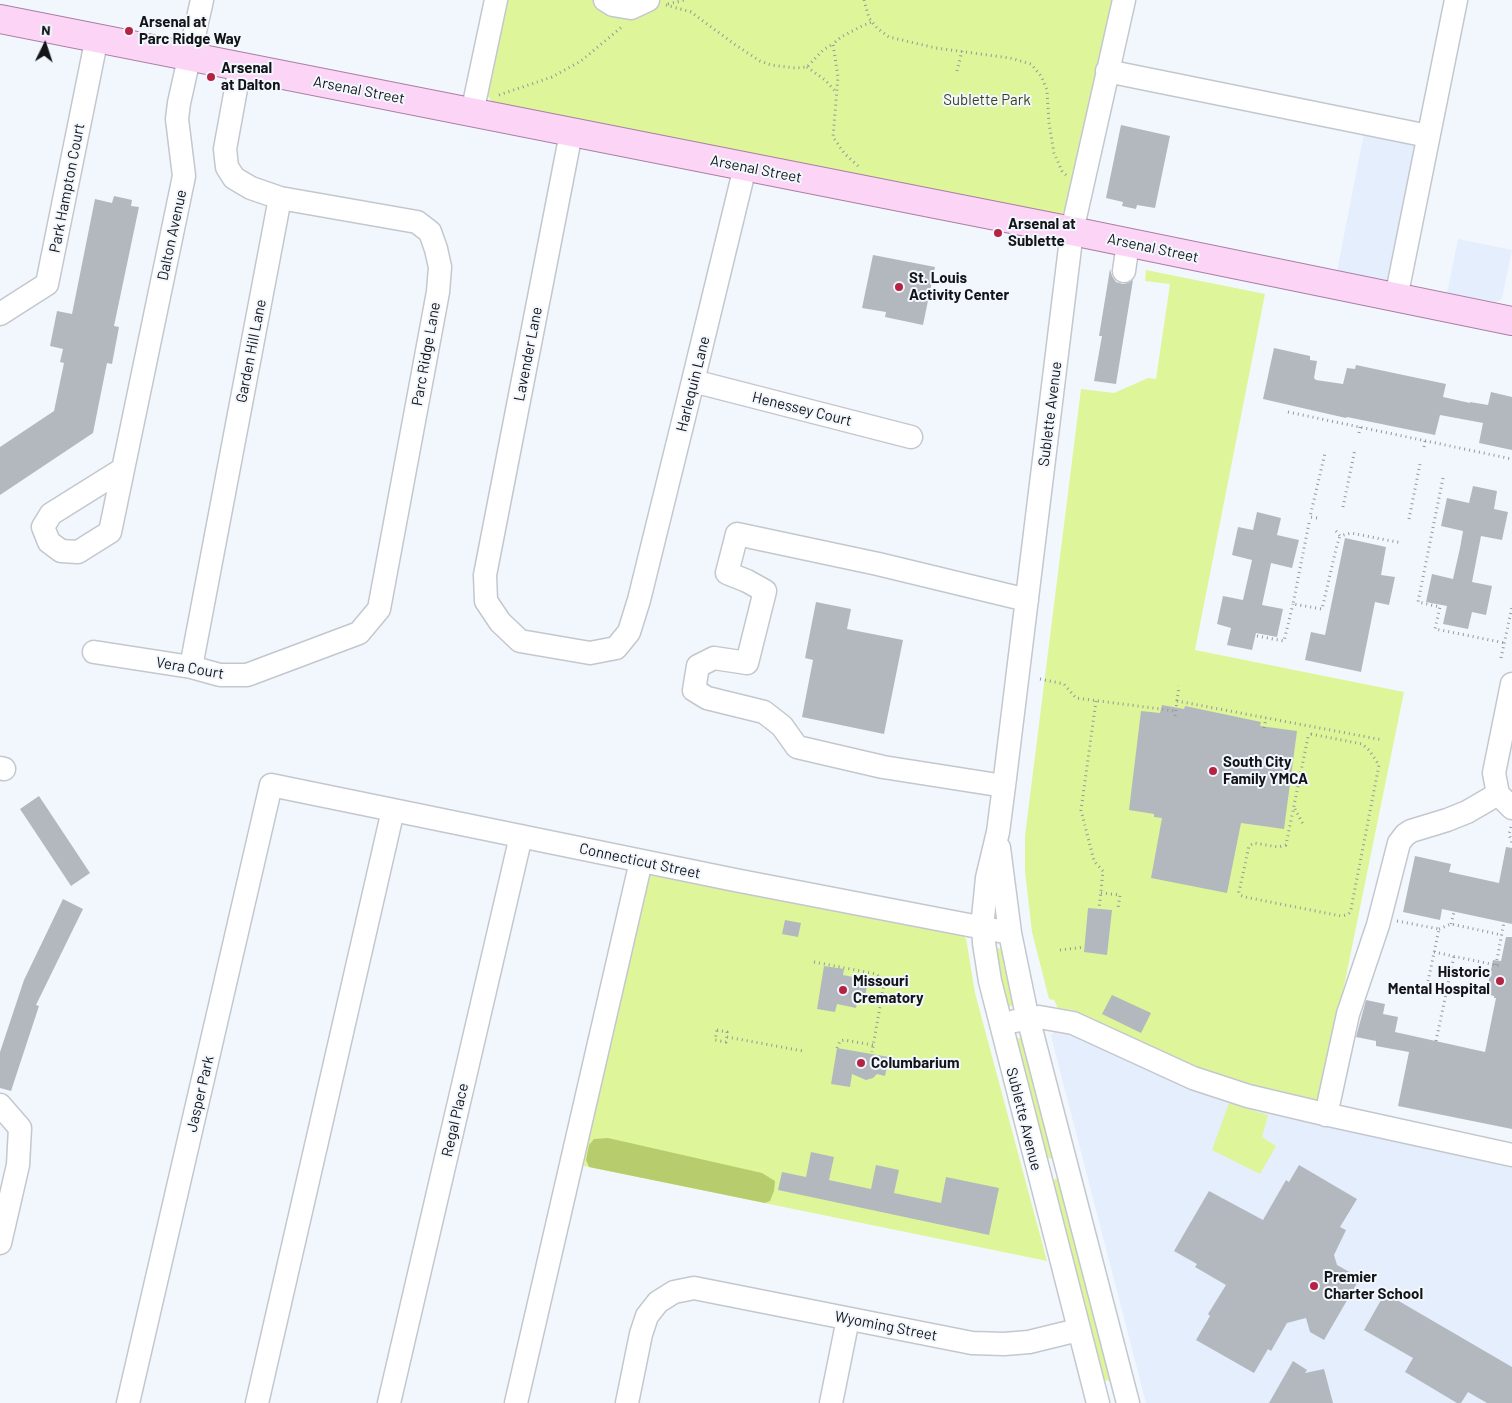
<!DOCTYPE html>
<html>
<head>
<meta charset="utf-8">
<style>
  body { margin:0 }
  #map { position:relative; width:1512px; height:1403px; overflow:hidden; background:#f2f7fe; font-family:Barlow,sans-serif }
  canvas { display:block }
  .north { position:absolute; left:20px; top:20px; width:50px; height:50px; -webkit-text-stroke:4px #f2f7fe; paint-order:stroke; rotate:4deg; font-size:14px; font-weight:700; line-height:20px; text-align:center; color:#131417 }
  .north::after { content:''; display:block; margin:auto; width:18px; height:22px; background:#131417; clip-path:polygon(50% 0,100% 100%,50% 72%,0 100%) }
</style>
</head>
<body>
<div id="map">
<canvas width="1512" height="1403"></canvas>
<div class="north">N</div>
</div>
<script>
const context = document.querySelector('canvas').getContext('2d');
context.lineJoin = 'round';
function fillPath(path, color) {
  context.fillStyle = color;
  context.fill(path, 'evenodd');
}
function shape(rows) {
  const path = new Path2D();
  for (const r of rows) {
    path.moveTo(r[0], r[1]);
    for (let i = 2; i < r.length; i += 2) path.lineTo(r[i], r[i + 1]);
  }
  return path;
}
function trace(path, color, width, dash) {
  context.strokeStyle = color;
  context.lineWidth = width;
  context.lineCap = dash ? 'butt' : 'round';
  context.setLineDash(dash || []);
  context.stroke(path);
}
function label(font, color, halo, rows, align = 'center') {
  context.font = font + ' Barlow,sans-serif';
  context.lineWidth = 4;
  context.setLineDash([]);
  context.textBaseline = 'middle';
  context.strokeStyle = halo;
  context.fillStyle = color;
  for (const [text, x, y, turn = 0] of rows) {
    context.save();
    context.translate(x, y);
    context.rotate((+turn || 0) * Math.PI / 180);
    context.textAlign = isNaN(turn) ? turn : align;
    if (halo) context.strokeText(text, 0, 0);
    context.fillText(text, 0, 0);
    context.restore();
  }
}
fillPath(shape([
  [1365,128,1424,140,1395,282,1337,271],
  [1458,239,1512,250,1502,298,1499,301,1495,302,1447,293],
  [1061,1028,1243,1105,1297,1120,1440,1150,1441,1152,1512,1168,1512,1403,1146,1403,1051,1036,1056,1029]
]), '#e5eefc');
fillPath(shape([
  [508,0,1113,0,1064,212,1061,215,493,103,487,95,487,91],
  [1146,270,1265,294,1195,650,1404,692,1320,1104,1226,1079,1181,1061,1073,1010,1058,1008,1054,1000,1049,999,1032,932,1025,871,1025,836,1081,389,1114,393,1148,378,1156,379,1170,284,1145,281],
  [646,870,961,933,966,939,967,944,975,993,1047,1261,579,1165],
  [998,948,1001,949,1004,953,1015,1004,1013,1006,1005,1006,993,949],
  [1019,1038,1025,1038,1055,1156,1052,1159,1044,1157,1015,1039],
  [1229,1103,1268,1115,1262,1137,1276,1146,1260,1174,1212,1150],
  [1060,1178,1111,1381,1103,1380,1051,1182,1055,1179]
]), '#dff599');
fillPath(shape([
  [608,1138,762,1173,775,1181,774,1191,770,1201,765,1203,589,1167,586,1160,589,1145,594,1139]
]), '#b7cc6c');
fillPath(shape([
  [1121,125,1170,136,1155,208,1137,205,1136,209,1122,206,1123,202,1106,198],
  [114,196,132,200,131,206,139,207,114,326,119,327,112,364,107,363,93,433,0,495,0,447,54,411,64,363,60,362,63,349,50,346,57,311,72,314,95,199,112,203],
  [873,255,935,267,923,325,885,317,886,312,862,308],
  [1110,269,1112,276,1116,282,1123,284,1128,283,1133,280,1116,384,1094,381,1102,336,1099,336],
  [1274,348,1310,356,1310,360,1317,361,1314,378,1316,380,1343,384,1347,368,1355,369,1356,365,1446,384,1443,397,1470,403,1470,402,1488,405,1491,392,1512,397,1512,450,1479,443,1483,423,1440,415,1435,435,1347,417,1346,418,1263,399],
  [1473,486,1497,491,1494,509,1508,512,1502,540,1481,536,1472,582,1492,586,1486,615,1472,612,1468,629,1443,624,1447,606,1426,602,1432,574,1453,579,1460,548,1463,531,1441,526,1447,498,1469,503],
  [1257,512,1281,518,1277,535,1299,540,1292,568,1271,563,1267,582,1262,605,1283,609,1277,637,1256,633,1252,650,1227,645,1231,628,1217,624,1223,596,1243,600,1252,560,1232,555,1238,527,1253,530],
  [1345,538,1386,547,1381,575,1395,577,1389,605,1375,602,1361,672,1305,660,1311,632,1325,635],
  [816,602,851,609,847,629,903,640,884,734,802,717,813,660,805,658],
  [1162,705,1184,709,1185,706,1261,722,1260,726,1297,731,1284,829,1241,823,1227,893,1151,878,1162,818,1154,817,1154,814,1129,810,1141,711,1160,713],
  [39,796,90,873,71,886,20,809],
  [1506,847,1512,848,1512,924,1442,909,1440,920,1403,912,1415,856,1451,864,1449,872,1499,883],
  [63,899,83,909,36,1005,39,1006,11,1091,0,1088,0,1052,24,980],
  [1088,908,1112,910,1107,955,1084,952],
  [785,920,801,923,798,937,782,934],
  [1506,937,1512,937,1512,1129,1398,1106,1409,1052,1376,1046,1376,1041,1356,1037,1366,1000,1385,1004,1383,1014,1398,1017,1395,1032,1485,1052,1496,998,1494,998,1494,996,1486,994,1493,960,1501,961],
  [824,966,844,969,843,975,863,979,862,984,867,985,864,1005,857,1003,856,1008,837,1004,835,1012,817,1009],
  [1112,995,1151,1013,1141,1033,1102,1014],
  [837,1048,889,1057,885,1076,877,1074,873,1078,866,1080,852,1074,850,1087,831,1084],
  [811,1152,834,1157,829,1180,871,1189,876,1165,899,1170,894,1193,941,1203,946,1177,999,1188,989,1235,778,1190,782,1172,806,1177],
  [1299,1165,1357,1199,1340,1227,1346,1230,1334,1255,1337,1265,1360,1278,1324,1340,1310,1332,1306,1318,1287,1323,1271,1351,1268,1349,1254,1373,1196,1340,1210,1316,1208,1314,1226,1285,1195,1267,1197,1264,1174,1251,1209,1191,1263,1220,1286,1180,1289,1182],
  [1385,1293,1512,1367,1512,1403,1487,1403,1468,1392,1461,1403,1457,1403,1405,1372,1413,1358,1364,1330],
  [1293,1361,1307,1370,1305,1373,1324,1369,1333,1403,1269,1403]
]), '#b3b8bf');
const minor = shape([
  [605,0,613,5,631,8,648,0],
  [1107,71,1428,136],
  [472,113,496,0],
  [571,133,485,575,486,601,500,622,520,641,590,653,616,648,629,632,639,600,693,381,745,167],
  [1124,271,1128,243],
  [1396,298,1456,0],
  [0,314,47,284,97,37],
  [693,381,911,437],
  [123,469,51,514,43,527,49,542,61,551,78,552,110,532,184,176,177,119,179,103,202,0],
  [94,652,191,667,220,675,247,675,359,633,379,609,438,292,440,267,436,249,430,232,417,222,280,198,251,188,234,178,227,167,225,149,240,67],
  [191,667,280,198],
  [1512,684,1494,773,1498,794,1512,808],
  [0,768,4,769],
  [1004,786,883,767,797,747,782,726,764,712,707,698,694,690,698,666,714,658,747,663,765,591,747,581,727,573,737,534,878,564,1027,600],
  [999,848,1010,933,1025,1006,1128,1403],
  [1015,1021,1039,1017,1073,1023,1193,1078,1248,1096,1320,1113,1512,1155],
  [0,1105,20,1128,18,1165,0,1243],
  [1326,1115,1348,1014,1378,925,1399,843,1405,835,1411,831,1447,820,1467,812,1498,794],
  [128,1403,271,785,735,880,1010,933],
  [257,1403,393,810],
  [389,1403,521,836],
  [516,1403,641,861],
  [627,1403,641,1334,647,1316,658,1302,674,1292,694,1288,972,1343,1004,1344,1029,1342,1078,1330],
  [831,1403,848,1319],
  [1098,1403,990,981,984,943,983,918,987,878,998,832,1004,786,1072,231,1124,0]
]);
const major = shape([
  [0,19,1072,231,1512,321]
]);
trace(minor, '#c3c7ce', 25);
trace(major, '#a97fa3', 30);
trace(shape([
  [864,0,869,18,877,28,889,37,936,48,1010,58,1031,64,1041,76,1047,90,1049,123,1054,153,1062,171,1066,175],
  [668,4,685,0],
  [666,5,691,12,734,44,760,61,771,65,795,68,807,67,823,50,833,44],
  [807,67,825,80,837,93],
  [957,71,962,51],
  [499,95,552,77,581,61,623,26],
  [858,166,844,153,833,137,838,77,833,44,841,37,862,26,872,22],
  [1288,412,1512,459],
  [1359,433,1360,427],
  [1424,447,1425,441],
  [1443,478,1418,602,1440,607,1435,629,1505,643],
  [1343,507,1355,449],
  [1317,518,1310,517,1325,453],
  [1409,519,1420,464],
  [1309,523,1293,604,1322,609,1337,545,1340,536],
  [1336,531,1340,536,1351,533,1402,543],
  [1257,636,1284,641,1293,604],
  [1501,658,1512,607],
  [1040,679,1064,684,1076,698,1176,711],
  [1096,701,1081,810,1094,861,1103,871,1099,909],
  [1177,701,1179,686],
  [1175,716,1177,701,1383,740],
  [1264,728,1266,718],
  [1311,734,1362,744,1369,750,1379,765,1351,909,1349,913,1346,915,1341,916,1245,897,1240,895,1239,892,1249,846,1254,843,1278,847,1286,845,1308,737,1311,734],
  [1295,809,1303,824],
  [1511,827,1509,834,1512,843],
  [1101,893,1120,895,1118,908],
  [1397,921,1439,929,1425,996],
  [1451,924,1454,912],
  [1439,929,1451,924,1502,935],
  [1060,950,1084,947],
  [1434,952,1500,966],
  [814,962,876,974,883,980,884,984,872,1052],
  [1496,965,1504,922],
  [866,995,881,998],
  [717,1030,727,1032,726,1042,715,1040,717,1030],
  [727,1037,803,1051],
  [1436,1041,1454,956],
  [837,1048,840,1041,844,1040,873,1045]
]), '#94989d', 3, [1, 4]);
trace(minor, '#fff', 22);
trace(major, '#fcd4f5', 28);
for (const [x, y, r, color] of [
  [129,31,5,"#b52343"],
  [211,77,5,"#b52343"],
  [998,233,5,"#b52343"],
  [899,287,5,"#b52343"],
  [1213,771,5,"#b52343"],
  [1500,981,5,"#b52343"],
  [843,990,5,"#b52343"],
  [861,1063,5,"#b52343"],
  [1314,1286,5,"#b52343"]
]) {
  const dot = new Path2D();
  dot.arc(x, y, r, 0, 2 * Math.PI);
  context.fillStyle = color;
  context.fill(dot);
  trace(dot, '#f2f7fe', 2);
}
label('bold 15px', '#131417', '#f2f7fe', [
  ["Arsenal at",139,22],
  ["Parc Ridge Way",139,39],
  ["Arsenal",221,68],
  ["at Dalton",221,85],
  ["Arsenal at",1008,224],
  ["Sublette",1008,241],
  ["St. Louis",909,278],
  ["Activity Center",909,295],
  ["South City",1223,762],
  ["Family YMCA",1223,779],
  ["Historic",1490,972,"right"],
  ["Mental Hospital",1490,989,"right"],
  ["Missouri",853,981],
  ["Crematory",853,998],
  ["Columbarium",871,1063],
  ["Premier",1324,1277],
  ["Charter School",1324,1294]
], 'left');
label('15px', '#131417', '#f2f7fe', [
  ["Arsenal Street",359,90,11],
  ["Arsenal Street",756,169,11],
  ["Park Hampton Court",67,188,-79],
  ["Dalton Avenue",172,235,-78],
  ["Arsenal Street",1153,248,12],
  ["Garden Hill Lane",251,351,-79],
  ["Parc Ridge Lane",426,354,-80],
  ["Lavender Lane",528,354,-79],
  ["Harlequin Lane",693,384,-76],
  ["Henessey Court",802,409,14],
  ["Sublette Avenue",1050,414,-83],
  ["Vera Court",190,668,10],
  ["Connecticut Street",640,861,12],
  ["Jasper Park",200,1094,-77],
  ["Sublette Avenue",1024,1119,76],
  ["Regal Place",455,1120,-77],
  ["Wyoming Street",886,1326,11]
]);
label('15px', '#39421a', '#f2f7fe', [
  ["Sublette Park",987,100]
]);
</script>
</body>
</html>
